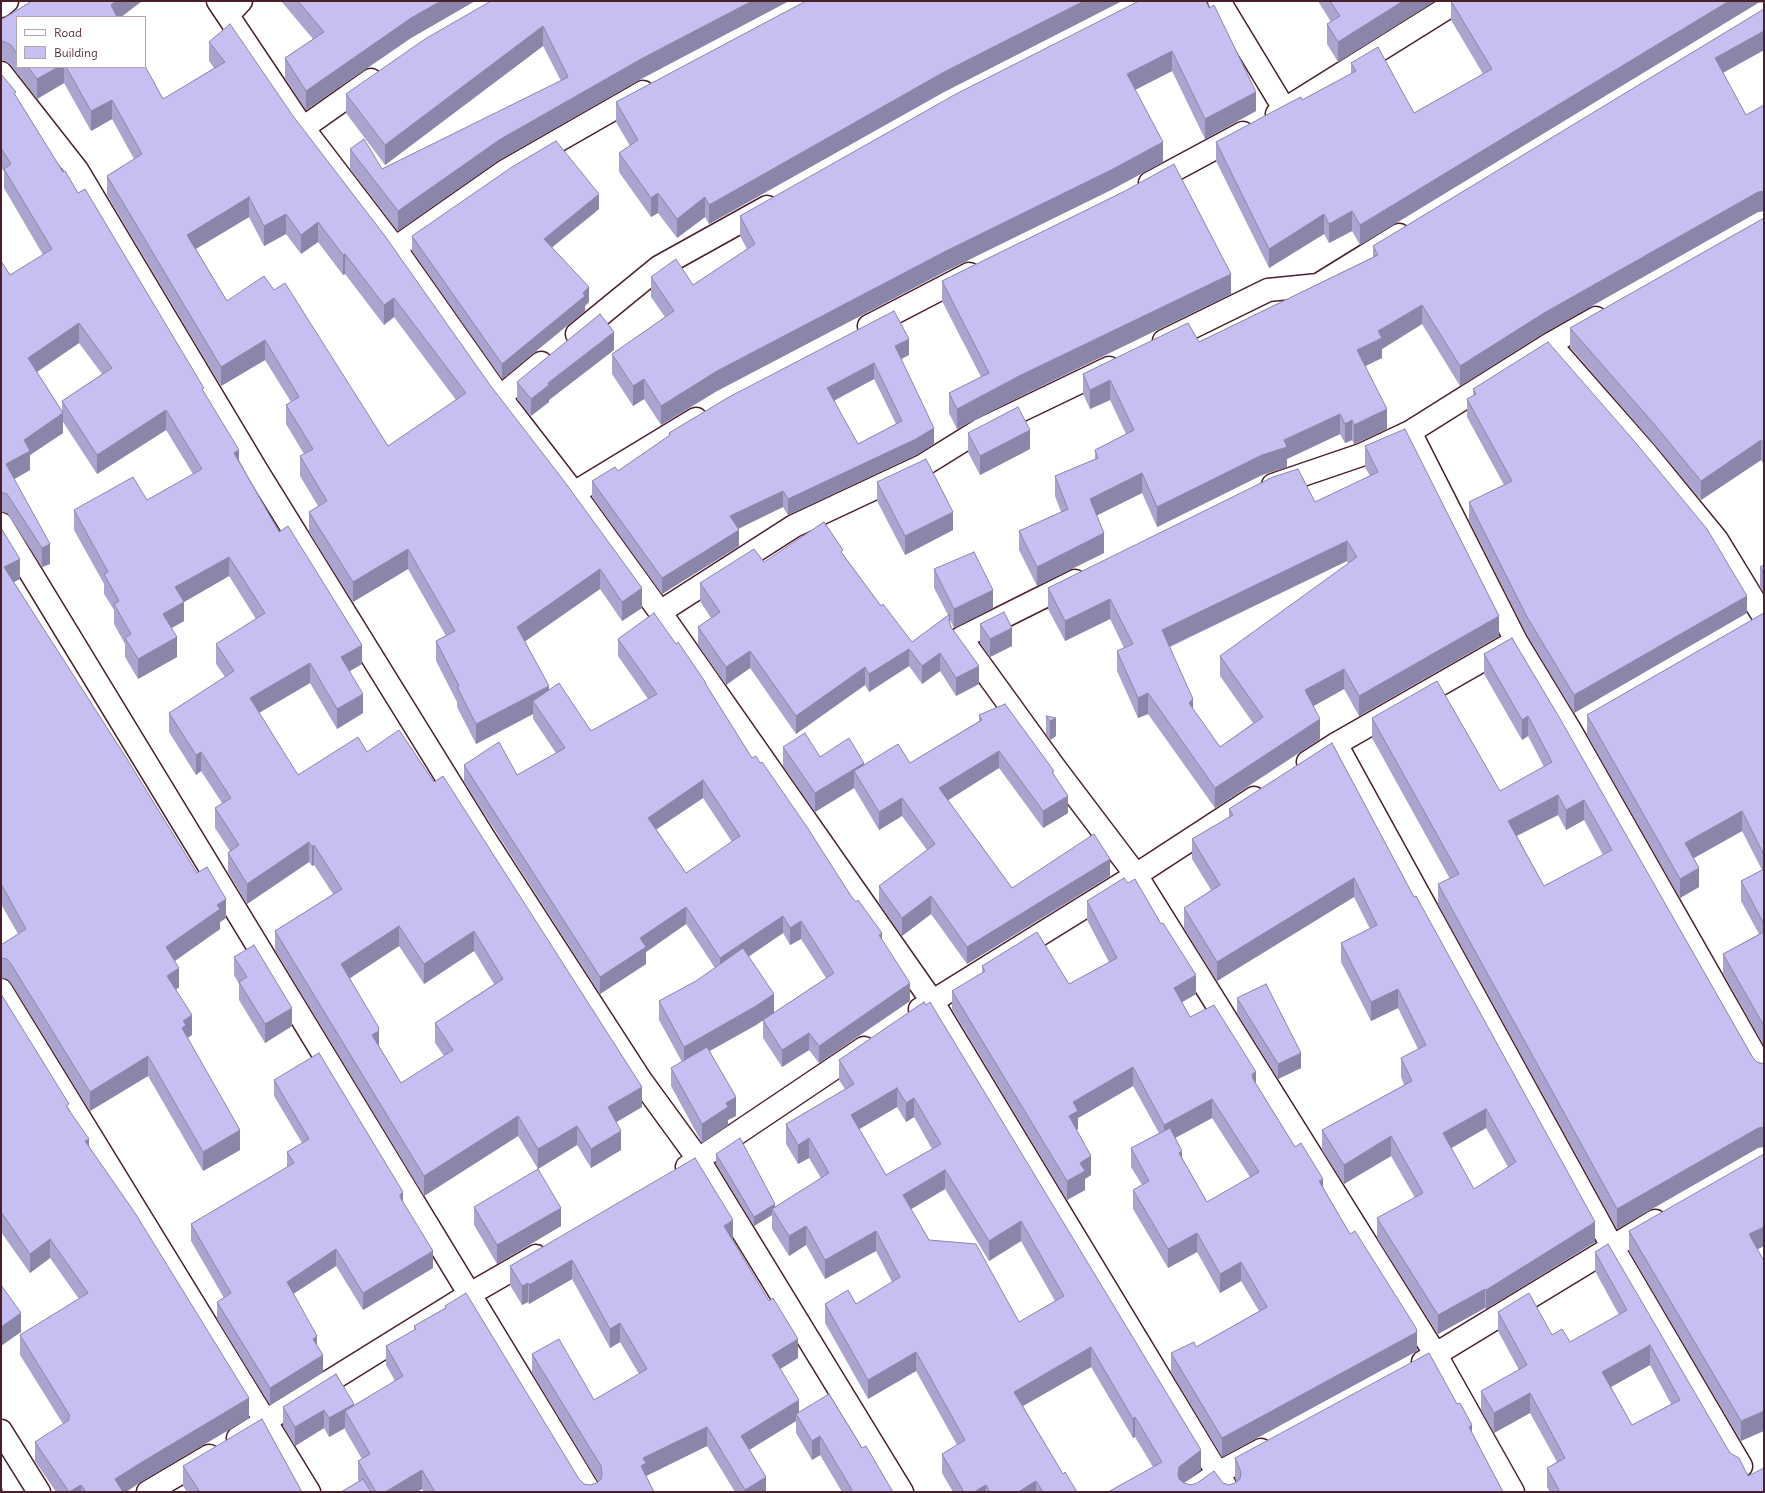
<!DOCTYPE html>
<html>
<head>
<meta charset="utf-8">
<style>
  body { margin:0 }
  #map { position:relative; width:1765px; height:1493px; overflow:hidden; background:#fff; font-family:Delius,sans-serif }
  canvas { display:block }
  .frame { position:absolute; inset:0; border:2px solid #4a1f2b; pointer-events:none }
  .legend { position:absolute; left:16px; top:16px; width:130px; height:52px; box-sizing:border-box; background:#fff; border:1px solid #b7a5aa; margin:0; padding:5px 7px; list-style:none; font-size:12px; color:#4a1f2b }
  .legend li { display:flex; align-items:center; gap:8px; height:20px }
  .legend b { width:20px; border:1px solid #b7a5aa }
</style>
</head>
<body>
<div id="map">
<canvas width="1765" height="1493"></canvas>
<div class="frame"></div>
<ul class="legend">
<li><b style="height:5px;background:#fff"></b>Road</li>
<li><b style="height:11px;background:#c7bff1"></b>Building</li>
</ul>
</div>
<script>
const context = document.querySelector('canvas').getContext('2d');
context.lineJoin = 'round';
function shape(rows) {
  const path = new Path2D();
  for (const r of rows) {
    path.moveTo(r[0], r[1]);
    for (let i = 2; i < r.length; i += 2) path.lineTo(r[i], r[i + 1]);
  }
  return path;
}
function trace(path, color, width, dash) {
  context.strokeStyle = color;
  context.lineWidth = width;
  context.lineCap = dash ? 'butt' : 'round';
  context.setLineDash(dash || []);
  context.stroke(path);
}
function fillPath(path, color) {
  context.fillStyle = color;
  context.fill(path, 'evenodd');
}
const minor = shape([
  [218,1,303,128,395,248,500,397,574,493,660,612,932,1001,1229,1492],
  [1219,1,1285,110],
  [1,6,7,1],
  [228,15,241,1],
  [1,73,77,170,257,471,483,836,640,1079,699,1160,902,1492],
  [1277,114,1458,1],
  [303,128,371,80],
  [1150,183,1243,133],
  [395,248,505,171,643,92],
  [869,326,969,274],
  [577,334,659,267,767,207],
  [1164,341,1268,290,1318,285,1399,235],
  [1550,344,1645,452,1717,540,1764,617],
  [500,397,541,363],
  [1410,432,1516,641,1570,730,1764,1071],
  [1273,485,1361,455,1410,432,1550,344,1596,318],
  [574,493,696,419],
  [1,524,590,1492],
  [1075,581,961,638,1055,768,1136,875,1436,1355,1513,1492],
  [660,612,794,526,922,466,980,430,1109,368],
  [1336,744,1612,1246,1741,1466],
  [1308,762,1336,744,1516,641],
  [1,990,309,1492],
  [920,1009,1136,875,1254,798],
  [687,1167,864,1048],
  [1423,1362,1655,1221],
  [1,1431,39,1492],
  [238,1438,470,1294,536,1256],
  [148,1492,209,1456],
  [1190,1492,1218,1473,1261,1450]
]);
trace(minor, '#4a1f2b', 25);
trace(minor, '#fff', 22);
fillPath(shape([
  [32,1,142,1,121,17,17,17,17,67,145,67,163,99,214,68,209,61,209,42,293,116,642,608,622,621,600,589,525,641,549,690,591,731,648,699,618,656,618,639,676,644,706,686,752,758,851,896,882,940,910,1001,819,1063,809,1050,782,1067,763,1038,763,1020,826,978,801,939,790,945,783,933,748,957,774,1013,756,1025,710,1051,736,1116,728,1120,728,1125,702,1143,671,1086,671,1068,682,1062,659,1020,659,1001,696,981,715,968,686,924,646,952,646,964,600,994,464,782,464,765,517,775,556,753,533,719,533,714,476,744,457,707,457,702,436,661,436,641,446,636,408,569,353,602,309,532,309,512,318,506,300,476,300,456,304,454,286,424,286,405,291,402,265,360,221,386,107,195,107,176,134,159,112,119,91,131,64,83,37,99,11,65,5,61,1,61,1,20],
  [249,217,264,246,286,234,301,254,318,242,343,275,345,274,384,325,394,317,456,400,388,446,274,290,227,301,196,249],
  [703,798,732,842,686,873,656,829],
  [281,1,475,1,411,38,306,110,285,78,285,58,313,39],
  [491,1,789,1,641,79,499,160,398,231,350,169,350,149,382,169,561,81,543,46,385,165,346,113,346,94],
  [806,1,1122,1,944,92,709,224,705,217,677,238,658,213,651,217,619,172,619,153,630,146,616,122,616,102],
  [1139,1,1256,111,1205,139,1172,71,1135,90,1163,162,1111,190,946,271,717,391,661,425,644,399,633,406,612,374,612,354,665,317,651,297,651,277,693,285,747,249,740,236,740,216],
  [1318,1,1435,1,1338,62,1327,44,1327,24,1331,22],
  [1451,1,1764,1,1764,2,1758,3,1360,245,1352,231,1329,243,1324,234,1269,268,1216,161,1216,142,1302,100,1351,74,1351,63,1414,113,1483,74,1451,20],
  [1764,9,1764,50,1723,73,1746,115,1764,105,1764,211,1758,212,1544,333,1460,386,1422,324,1382,349,1382,358,1365,366,1387,429,1354,444,1352,440,1345,443,1340,434,1287,459,1287,467,1262,475,1157,527,1142,493,1097,515,1104,553,1037,586,1019,550,1019,531,1061,512,1055,496,1055,476,1095,459,1095,450,1126,434,1110,400,1090,409,1083,394,1083,374,1199,342,1373,257,1373,246],
  [1,74,16,96,63,172,78,193,204,392,239,460,279,532,362,664,350,671,363,713,337,729,310,683,259,713,298,775,367,752,642,1107,616,1122,621,1150,591,1168,577,1145,538,1169,518,1136,424,1196,275,950,275,931,333,894,314,865,312,866,309,862,247,904,228,872,228,853,230,851,215,828,215,808,222,803,201,771,196,775,169,732,169,713,225,677,216,664,216,644,256,619,229,576,184,602,184,621,171,628,177,657,138,679,125,657,125,644,114,624,114,610,104,594,104,584,74,530,74,510,147,500,193,474,166,430,97,474,63,422,63,433,30,455,30,470,14,479,50,564,42,567,7,513,1,512,1,261,10,275,43,255,4,188,4,172,1,167],
  [79,343,102,374,62,401,62,411,37,372],
  [399,946,424,984,474,951,494,984,435,1023,435,1043,444,1056,401,1083,379,1046,350,978],
  [1123,192,1231,294,1019,397,957,429,949,413,949,393,981,377,942,301,942,281],
  [599,209,552,247,589,302,585,306,585,311,502,379,412,251,412,236],
  [1764,218,1764,465,1761,460,1701,500,1654,444,1570,347,1570,328],
  [614,350,549,400,549,402,531,416,517,399,517,382],
  [909,355,901,359,934,444,916,455,788,515,783,507,738,528,739,546,662,594,592,497,592,481,618,471,669,436,669,433,729,397],
  [874,379,896,424,858,444,834,401],
  [1473,389,1747,613,1574,713,1527,635,1469,520,1469,502,1504,485,1467,417,1467,399,1473,396],
  [968,433,1030,449,980,475,968,452],
  [1365,446,1499,636,1359,716,1344,689,1313,706,1320,739,1215,808,1148,714,1138,718,1117,671,1117,651,1124,648,1110,619,1065,641,1048,609,1048,588,1315,502,1370,476,1365,467],
  [1347,561,1348,564,1220,656,1220,676,1253,723,1220,747,1193,709,1170,647],
  [877,482,953,530,905,555,877,501],
  [1,528,20,579,14,582,197,873,226,918,220,922,220,929,175,961,179,987,176,990,192,1035,188,1038,240,1150,203,1171,148,1076,90,1111,11,983,7,979,1,978,1,945,18,934,1,904],
  [843,554,881,606,912,642,948,615,934,588,934,569,993,608,954,628,950,620,950,626,979,684,956,696,940,671,922,684,909,666,869,692,865,685,796,734,750,668,726,685,698,645,698,627,711,618,700,601,700,583,764,562],
  [1764,565,1764,594,1760,587,1760,567],
  [1764,613,1764,1046,1723,973,1723,954,1759,934,1741,901,1741,881,1762,870,1742,831,1694,858,1699,887,1680,898,1587,735,1587,715],
  [980,624,1012,646,990,657,980,643],
  [1512,638,1753,1058,1757,1062,1758,1148,1617,1229,1438,904,1438,884,1450,879,1372,738,1372,718,1500,791,1544,767,1528,736,1522,740,1484,674,1484,654],
  [1558,815,1566,830,1584,820,1603,855,1544,886,1517,836],
  [979,715,1054,774,1068,813,1043,828,999,768,948,800,1012,888,1110,876,967,964,931,914,902,936,879,903,879,886,927,850,902,816,879,830,854,788,815,812,783,766,783,747,820,757,864,765,910,763,979,721],
  [1046,716,1056,718,1056,736,1050,740,1046,734],
  [1332,743,1595,1242,1486,1309,1485,1308,1438,1334,1377,1238,1377,1218,1415,1198,1391,1156,1344,1184,1322,1150,1322,1130,1404,1085,1401,1077,1401,1058,1418,1049,1398,1008,1371,1021,1341,962,1341,943,1370,929,1354,897,1217,981,1184,928,1184,908,1211,890,1192,859,1192,839,1229,817,1229,809],
  [1486,1128,1508,1167,1474,1189,1451,1148],
  [1087,901,1196,994,1182,1002,1190,1017,1256,1084,1295,1147,1323,1187,1417,1351,1222,1457,1171,1372,1171,1353,1196,1347,1259,1311,1241,1281,1220,1293,1197,1252,1168,1268,1133,1209,1133,1190,1142,1185,1131,1167,1131,1148,1159,1133,1133,1086,1078,1118,1078,1129,1077,1130,1091,1175,1085,1179,1085,1190,1067,1200,952,1009,952,991,982,973,982,966,1069,984,1109,962,1087,920],
  [1212,1118,1250,1177,1207,1202,1182,1158,1175,1138],
  [234,957,292,1026,265,1043,239,1000,239,984,234,975],
  [1,994,69,1109,89,1146,249,1418,142,1481,126,1492,56,1492,35,1461,35,1442,63,1424,20,1355,20,1335,79,1299,50,1258,30,1273,1,1232],
  [1237,998,1301,1068,1278,1079,1237,1013],
  [924,1002,1201,1470,1184,1483,1191,1485,1223,1483,1229,1485,1235,1483,1237,1482,1235,1478,1235,1458,1472,1433,1503,1492,1108,1492,1153,1467,1135,1437,1133,1438,1091,1367,1023,1406,1063,1474,1077,1492,953,1492,942,1473,942,1454,957,1445,916,1371,868,1399,825,1323,825,1304,856,1304,892,1282,876,1251,825,1279,806,1245,789,1256,772,1229,772,1215,754,1226,716,1164,716,1154,775,1207,821,1178,809,1158,798,1164,786,1144,786,1124,845,1089,839,1080,839,1060],
  [897,1107,906,1122,914,1117,932,1149,886,1175,859,1129],
  [945,1189,989,1261,1021,1241,1055,1301,1019,1322,929,1240,911,1209],
  [274,1080,403,1202,433,1268,363,1310,336,1266,293,1294,317,1346,323,1372,270,1405,217,1319,217,1302,224,1298,191,1241,191,1224,287,1167,287,1152,302,1143,274,1096],
  [474,1207,561,1226,497,1264,474,1225],
  [1629,1231,1764,1246,1757,1249,1741,1441,1629,1251],
  [733,1239,732,1240,798,1358,780,1369,799,1412,862,1448,893,1492,842,1492,820,1455,812,1460,796,1433,796,1421,749,1450,766,1492,735,1492,707,1446,646,1476,654,1492,424,1492,422,1489,417,1492,341,1492,359,1481,358,1480,358,1461,362,1459,345,1430,345,1428,329,1437,324,1428,295,1446,283,1426,283,1407,354,1405,395,1381,386,1365,386,1346,414,1330,414,1326,445,1308,445,1306,579,1479,584,1484,590,1485,597,1483,598,1482,532,1373,532,1354,594,1400,639,1374,620,1342,610,1348,572,1279,529,1304,528,1302,522,1305,510,1285,510,1266],
  [1595,1252,1730,1453,1748,1476,1764,1492,1550,1492,1547,1487,1547,1468,1557,1462,1530,1413,1494,1433,1481,1410,1481,1391,1519,1370,1498,1331,1498,1312,1552,1335,1570,1342,1619,1315,1595,1271],
  [1650,1365,1671,1404,1632,1425,1611,1387],
  [183,1466,302,1492,187,1492,183,1486]
]), '#aba4cf');
fillPath(shape([
  [116,1,142,1,121,17,111,17,111,5],
  [441,1,475,1,411,38,306,110,306,91,411,18],
  [752,1,789,1,641,79,499,160,398,231,398,211,499,140,641,59],
  [1084,1,1122,1,944,92,709,224,709,205,944,72],
  [1403,1,1435,1,1338,62,1338,42],
  [1729,1,1764,1,1764,2,1758,3,1360,245,1360,225],
  [543,26,543,46,385,165,385,145],
  [1764,31,1764,50,1715,77,1715,58],
  [1172,51,1172,71,1127,94,1127,74],
  [58,67,64,67,64,83,37,99,37,79],
  [1256,92,1256,111,1205,139,1205,119],
  [112,100,112,119,91,131,91,111],
  [1163,142,1163,162,1111,190,946,271,717,391,661,425,661,406,717,371,946,251],
  [1764,191,1764,211,1758,212,1544,333,1460,386,1460,366,1544,313,1758,192],
  [658,193,658,213,651,217,651,198],
  [599,194,599,209,544,254,544,239],
  [249,197,249,217,187,254,187,235],
  [705,197,705,217,677,238,677,219],
  [1352,211,1352,231,1329,243,1329,224],
  [286,214,286,234,264,246,264,226],
  [1324,214,1324,234,1269,268,1269,249],
  [318,222,318,242,301,254,301,235],
  [345,254,345,274,343,275,343,255],
  [1231,274,1231,294,1019,397,957,429,957,409,1019,376],
  [589,287,589,302,585,306,585,311,502,379,502,364],
  [394,298,394,317,384,325,384,305],
  [1422,305,1422,324,1382,349,1382,358,1357,370,1357,350,1378,331],
  [79,323,79,343,28,378,28,358],
  [614,332,614,350,549,400,549,402,531,416,531,399,548,383],
  [909,339,909,355,895,362,895,346],
  [265,340,265,360,221,386,221,367],
  [874,363,874,379,827,404,827,388],
  [644,379,644,399,633,406,633,386],
  [1110,380,1110,400,1090,409,1090,390],
  [1387,409,1387,429,1354,444,1354,425],
  [166,410,166,430,97,474,97,455],
  [63,413,63,433,30,455,30,470,6,484,6,464,24,440],
  [1340,414,1340,434,1287,459,1287,467,1262,475,1157,527,1157,507,1284,440],
  [1352,420,1352,440,1345,443,1345,424],
  [934,428,934,444,916,455,788,515,788,499],
  [1030,430,1030,449,980,475,980,456],
  [1761,440,1761,460,1701,500,1701,481],
  [239,450,239,470,234,453],
  [1142,473,1142,493,1090,519,1090,499],
  [783,491,783,507,730,533,730,516],
  [953,512,953,530,905,555,905,536],
  [739,530,739,546,662,594,662,578],
  [1104,533,1104,553,1037,586,1037,567],
  [1347,541,1347,561,1162,650,1162,630],
  [50,544,50,564,42,567,42,548],
  [408,549,408,569,353,602,353,582],
  [229,557,229,576,184,602,184,621,163,633,163,614,175,587],
  [20,559,20,579,4,587,4,567],
  [600,569,600,589,517,647,517,627],
  [642,588,642,608,622,621,622,602],
  [993,590,993,608,954,628,954,609],
  [1747,596,1747,613,1574,713,1574,695],
  [1110,599,1110,619,1065,641,1065,621],
  [950,614,950,631,949,620],
  [1499,616,1499,636,1359,716,1359,696],
  [1012,628,1012,646,990,657,990,639],
  [177,637,177,657,138,679,138,659],
  [362,645,362,664,341,676,341,657],
  [909,649,909,666,869,692,869,674],
  [750,651,750,668,726,685,726,667],
  [940,653,940,671,922,684,922,666],
  [310,663,310,683,250,718,250,698],
  [979,666,979,684,956,696,956,678],
  [865,667,865,685,796,734,796,716],
  [1344,669,1344,689,1305,711,1305,690],
  [549,686,549,706,533,701,533,714,476,744,476,724],
  [1148,693,1148,714,1138,718,1138,698],
  [363,694,363,713,337,729,337,709],
  [1193,699,1193,720,1189,703],
  [1528,716,1528,736,1522,740,1522,720],
  [1056,718,1056,736,1050,740,1050,721],
  [1320,719,1320,739,1215,808,1215,788],
  [999,751,999,768,939,806,939,788],
  [201,752,201,771,196,775,196,755],
  [864,763,864,781,854,771,854,788,815,812,815,793],
  [703,780,703,798,648,835,648,818],
  [1558,795,1558,815,1508,840,1508,821],
  [1068,796,1068,813,1043,828,1043,811],
  [902,798,902,816,879,830,879,812],
  [1584,800,1584,820,1566,830,1566,810],
  [1742,811,1742,831,1685,863,1685,843],
  [309,842,309,862,247,904,247,884],
  [314,845,314,865,312,866,312,847],
  [1110,859,1110,876,967,964,967,947],
  [1699,868,1699,887,1680,898,1680,879],
  [1354,878,1354,897,1217,981,1217,962],
  [931,896,931,914,902,936,902,918],
  [226,899,226,918,220,922,220,929,166,967,166,947,217,905],
  [686,907,686,924,646,952,646,964,600,994,600,977,640,938],
  [783,916,783,933,720,976,720,958],
  [801,921,801,939,790,945,790,928],
  [399,926,399,946,341,984,341,964],
  [474,931,474,951,424,984,424,964],
  [882,933,882,951,879,935],
  [179,968,179,987,167,996,167,976],
  [1196,975,1196,994,1174,1007,1174,988],
  [910,983,910,1001,819,1063,819,1046],
  [1398,989,1398,1008,1371,1021,1371,1002],
  [774,994,774,1013,756,1025,684,1065,684,1047],
  [292,1008,292,1026,265,1043,265,1024],
  [192,1015,192,1035,186,1038,182,1028,183,1021],
  [379,1028,379,1048,372,1035],
  [809,1033,809,1050,782,1067,782,1050],
  [1301,1053,1301,1068,1278,1079,1278,1064],
  [148,1056,148,1076,90,1111,90,1092],
  [1133,1067,1133,1086,1078,1118,1078,1129,1069,1134,1069,1116,1073,1102],
  [1256,1072,1256,1091,1252,1074],
  [642,1087,642,1107,608,1127,608,1107],
  [897,1088,897,1107,851,1134,851,1115],
  [736,1097,736,1116,728,1120,728,1125,702,1143,702,1124,726,1103],
  [914,1098,914,1117,906,1122,906,1103],
  [1212,1099,1212,1118,1164,1144,1164,1125],
  [1486,1109,1486,1128,1443,1153,1443,1133],
  [518,1116,518,1136,424,1196,424,1176],
  [577,1126,577,1145,538,1169,538,1149],
  [1764,1127,1764,1147,1758,1148,1617,1229,1617,1209,1758,1128],
  [240,1130,240,1150,203,1171,203,1152],
  [621,1131,621,1150,591,1168,591,1149],
  [1391,1136,1391,1156,1344,1184,1344,1165],
  [809,1138,809,1158,798,1164,798,1145],
  [89,1139,89,1158,85,1141],
  [1182,1151,1182,1170,1179,1153],
  [1091,1156,1091,1175,1085,1179,1085,1190,1067,1200,1067,1181,1080,1163],
  [945,1170,945,1189,903,1214,903,1195],
  [1323,1179,1323,1197,1319,1181],
  [403,1192,403,1209,400,1195],
  [775,1204,775,1213,772,1209,772,1215,754,1226,754,1217],
  [561,1208,561,1226,497,1264,497,1245],
  [733,1220,733,1239,724,1245,724,1226],
  [1021,1221,1021,1241,989,1261,989,1241],
  [1595,1222,1595,1242,1486,1309,1486,1290],
  [806,1226,806,1245,789,1256,789,1236],
  [1764,1227,1764,1246,1749,1254,1749,1234],
  [876,1231,876,1251,825,1279,825,1260],
  [1197,1233,1197,1252,1168,1268,1168,1249],
  [50,1239,50,1258,30,1273,30,1254],
  [336,1249,336,1266,287,1298,287,1282],
  [433,1251,433,1268,363,1310,363,1293],
  [572,1260,572,1279,529,1304,529,1285],
  [1241,1262,1241,1281,1220,1293,1220,1274],
  [528,1283,528,1302,522,1305,522,1286],
  [1485,1289,1485,1308,1438,1334,1438,1315],
  [21,1313,21,1332,1,1346,1,1327],
  [620,1323,620,1342,610,1348,610,1329],
  [1417,1332,1417,1351,1222,1457,1222,1438],
  [317,1336,317,1353,313,1339],
  [798,1339,798,1358,772,1374,772,1355],
  [1650,1345,1650,1365,1602,1392,1602,1372],
  [1091,1347,1091,1367,1014,1411,1014,1392],
  [916,1352,916,1371,868,1399,868,1380],
  [323,1355,323,1372,270,1405,270,1388],
  [1530,1393,1530,1413,1494,1433,1494,1413],
  [249,1398,249,1418,142,1481,126,1492,115,1492,115,1479,142,1462],
  [799,1400,799,1419,796,1414,796,1421,741,1455,741,1436],
  [354,1404,354,1422,345,1411,345,1428,329,1437,329,1418],
  [324,1410,324,1428,295,1446,295,1427],
  [1764,1411,1764,1431,1741,1441,1741,1421],
  [1135,1417,1135,1437,1133,1438,1133,1419],
  [1472,1425,1472,1445,1469,1427],
  [707,1427,707,1446,646,1476,641,1466,643,1458],
  [820,1436,820,1455,812,1460,812,1441],
  [1201,1450,1201,1470,1179,1486,1178,1474,1179,1467],
  [2,1454,2,1473,1,1474,1,1455],
  [422,1470,422,1489,417,1492,385,1492],
  [766,1477,766,1492,745,1492,745,1490],
  [1036,1481,1036,1492,1018,1492],
  [81,1485,81,1492,69,1492],
  [986,1485,986,1492,974,1492]
]), '#8b86a9');
const building = shape([
  [32,1,116,1,111,5,117,17,17,17,17,54,11,45,5,42,1,41,1,20,32,1],
  [298,1,441,1,411,18,306,91,285,58,324,32,298,1],
  [491,1,752,1,641,59,499,140,398,211,350,149,364,139,382,169,568,77,543,26,385,145,346,94,425,39,491,1],
  [806,1,1084,1,944,72,709,205,705,197,677,219,658,193,651,198,619,153,638,140,616,102,806,1],
  [1139,1,1206,1,1209,8,1214,5,1256,92,1205,119,1172,51,1127,74,1163,142,1111,170,946,251,717,371,661,406,644,379,633,386,612,354,674,311,651,277,676,259,693,285,755,244,740,216,956,94,1139,1],
  [1330,1,1403,1,1338,42,1327,24,1340,16,1330,1],
  [1451,1,1729,1,1360,225,1352,211,1329,224,1324,214,1269,249,1216,142,1291,102,1301,97,1302,100,1356,71,1351,63,1378,47,1414,113,1492,69,1451,1],
  [1764,9,1764,31,1715,58,1746,115,1764,105,1764,191,1758,192,1544,313,1460,366,1422,305,1378,331,1382,338,1357,350,1387,409,1354,425,1352,420,1345,424,1340,414,1284,440,1287,447,1262,455,1157,507,1142,473,1090,499,1104,533,1037,567,1019,531,1068,509,1055,476,1098,458,1095,450,1134,430,1110,380,1090,390,1083,374,1188,323,1199,342,1378,255,1373,246,1764,9],
  [230,24,293,116,385,236,490,385,564,481,642,588,622,602,600,569,517,627,549,686,476,724,457,687,459,686,436,641,455,631,408,549,353,582,309,512,327,501,300,456,313,449,286,405,299,397,265,340,221,367,107,176,142,154,112,100,91,111,66,67,145,67,145,66,163,99,225,62,209,42,230,24],
  [249,197,264,226,286,214,301,235,318,222,343,255,345,254,384,305,394,298,466,393,388,446,285,283,274,290,264,276,227,301,187,235,249,197],
  [28,67,58,67,37,79,28,67],
  [1,74,16,92,14,93,63,172,65,171,78,193,85,189,199,380,204,388,202,389,239,450,234,453,279,532,288,526,362,645,341,657,363,694,337,709,310,663,250,698,298,775,358,737,367,752,399,730,434,782,443,776,642,1087,608,1107,621,1131,591,1149,577,1126,538,1149,518,1116,424,1176,275,931,342,889,314,845,312,847,309,842,247,884,228,853,239,845,215,808,231,798,201,752,196,755,169,713,234,671,216,644,265,613,229,557,175,587,184,602,163,614,177,637,138,659,125,638,131,634,114,604,119,601,104,574,108,572,74,510,133,477,147,500,202,469,166,410,97,455,62,401,112,368,79,323,28,358,63,413,24,440,30,451,6,464,50,544,42,548,7,494,1,492,1,261,10,275,52,249,4,169,11,164,1,148,1,74],
  [399,926,424,964,474,931,503,979,435,1023,453,1050,401,1083,372,1035,379,1031,378,1029,379,1028,341,964,399,926],
  [556,141,599,194,544,239,589,287,583,293,585,296,502,364,412,236,512,167,556,141],
  [1174,164,1231,274,1019,376,957,409,949,393,989,373,942,281,1123,192,1174,164],
  [1764,218,1764,445,1761,440,1701,481,1654,424,1570,328,1764,218],
  [894,311,909,339,895,346,934,428,916,439,788,499,783,491,730,516,739,530,662,578,592,481,615,467,618,471,670,435,669,433,729,397,894,311],
  [874,363,902,421,858,444,827,388,874,363],
  [600,314,614,332,548,383,549,385,531,399,517,382,600,314],
  [1548,342,1635,442,1707,529,1747,596,1574,695,1527,617,1469,502,1512,481,1467,399,1476,394,1473,389,1548,342],
  [1018,407,1030,430,980,456,968,433,1018,407],
  [1405,429,1499,616,1359,696,1344,669,1305,690,1320,719,1215,788,1148,693,1138,698,1117,651,1133,644,1110,599,1065,621,1048,588,1273,477,1298,469,1315,502,1378,472,1365,446,1405,429],
  [1347,541,1357,557,1220,656,1263,717,1220,747,1189,703,1193,699,1162,630,1347,541],
  [926,459,953,512,905,536,877,482,926,459],
  [824,522,843,550,841,552,881,606,883,604,912,642,950,614,949,620,951,627,979,666,956,678,940,653,922,666,909,649,869,674,865,667,796,716,750,651,726,667,698,627,720,612,700,583,754,549,764,562,824,522],
  [1,528,20,559,4,567,127,759,197,873,207,867,226,899,217,905,220,909,166,947,179,968,167,976,192,1015,183,1021,186,1025,182,1028,240,1130,203,1152,148,1056,90,1092,11,964,7,959,1,958,1,945,26,929,1,884,1,528],
  [974,552,993,590,954,609,934,569,974,552],
  [1764,565,1764,574,1760,567,1764,565],
  [1004,612,1012,628,990,639,980,624,1004,612],
  [654,613,676,644,678,642,706,683,705,683,752,758,756,756,760,763,762,762,807,827,851,896,856,902,858,900,882,933,879,935,910,983,819,1046,809,1033,782,1050,763,1020,834,973,801,921,790,928,783,916,720,958,686,907,640,938,646,947,600,977,464,765,499,742,517,775,565,748,533,701,559,683,591,731,657,694,618,639,654,613],
  [703,780,740,836,686,873,648,818,703,780],
  [1764,613,1764,855,1742,811,1685,843,1699,868,1680,879,1587,715,1764,613],
  [1512,638,1559,717,1753,1058,1757,1062,1764,1064,1764,1127,1758,1128,1617,1209,1438,884,1459,874,1372,718,1437,681,1500,791,1552,762,1528,716,1522,720,1484,654,1512,638],
  [1558,795,1566,810,1584,800,1612,850,1544,886,1508,821,1558,795],
  [1005,704,1054,771,1052,772,1068,796,1043,811,999,751,939,788,1012,888,1094,834,1110,859,967,947,931,896,902,918,879,886,935,844,902,798,879,812,854,771,898,744,910,763,982,720,979,715,1005,704],
  [1046,716,1056,718,1050,721,1046,716],
  [805,733,820,757,849,738,864,763,815,793,783,747,805,733],
  [1332,743,1414,897,1416,896,1595,1222,1486,1290,1485,1289,1438,1315,1377,1218,1423,1193,1391,1136,1344,1165,1322,1130,1412,1081,1401,1058,1426,1045,1398,989,1371,1002,1341,943,1377,925,1354,878,1217,962,1184,908,1220,885,1192,839,1233,815,1229,809,1332,743],
  [1486,1109,1516,1162,1474,1189,1443,1133,1486,1109],
  [1764,869,1764,924,1741,881,1764,869],
  [1124,878,1128,883,1135,879,1161,924,1163,923,1196,975,1174,988,1190,1017,1214,1005,1256,1072,1252,1074,1253,1079,1295,1147,1301,1143,1323,1179,1319,1181,1350,1234,1355,1231,1416,1328,1417,1332,1222,1438,1171,1353,1194,1342,1196,1347,1267,1307,1241,1262,1220,1274,1197,1233,1168,1249,1133,1190,1149,1181,1131,1148,1170,1128,1182,1151,1179,1153,1207,1202,1259,1172,1212,1099,1164,1125,1133,1067,1073,1102,1078,1111,1069,1116,1091,1156,1080,1163,1085,1171,1067,1181,952,991,985,971,982,966,1037,932,1069,984,1117,958,1087,901,1124,878],
  [1764,932,1764,1026,1723,954,1764,932],
  [254,945,292,1008,265,1024,239,982,247,977,234,957,254,945],
  [743,948,774,994,756,1006,684,1047,659,1001,696,981,743,948],
  [1266,984,1301,1053,1278,1064,1237,998,1266,984],
  [1,994,69,1104,66,1106,89,1139,85,1141,135,1213,249,1398,142,1462,115,1479,123,1492,86,1492,81,1485,69,1492,35,1442,69,1420,68,1418,70,1416,20,1335,88,1293,50,1239,30,1254,1,1212,1,994],
  [924,1002,926,1005,930,1002,1201,1450,1179,1467,1178,1474,1179,1479,1184,1483,1191,1485,1197,1483,1214,1471,1223,1483,1229,1485,1235,1483,1240,1479,1241,1472,1235,1458,1429,1353,1457,1404,1460,1403,1472,1425,1469,1427,1503,1492,1108,1492,1162,1462,1135,1417,1133,1419,1091,1347,1014,1392,1063,1474,1065,1472,1077,1492,1043,1492,1036,1481,1018,1492,990,1492,986,1485,974,1492,964,1492,942,1454,965,1440,916,1352,868,1380,825,1304,848,1290,856,1304,900,1277,876,1231,825,1260,806,1226,789,1236,772,1209,829,1173,809,1138,798,1145,786,1124,854,1084,839,1060,924,1002],
  [897,1088,906,1103,914,1098,941,1144,886,1175,851,1115,897,1088],
  [945,1170,989,1241,1021,1221,1064,1296,1019,1322,976,1244,929,1240,903,1195,945,1170],
  [707,1047,736,1097,726,1103,728,1107,702,1124,671,1068,707,1047],
  [319,1053,403,1192,400,1195,400,1197,433,1251,363,1293,336,1249,287,1282,317,1336,313,1339,323,1355,270,1388,217,1302,231,1293,191,1224,294,1163,287,1152,309,1139,274,1080,319,1053],
  [740,1138,775,1204,754,1217,716,1154,740,1138],
  [1764,1154,1764,1227,1749,1234,1764,1261,1764,1411,1741,1421,1629,1231,1764,1154],
  [695,1158,733,1220,724,1226,769,1301,773,1298,798,1339,772,1355,799,1400,741,1436,766,1477,745,1490,707,1427,643,1458,646,1463,641,1466,654,1492,435,1492,422,1470,385,1492,376,1492,358,1461,370,1454,345,1411,403,1376,386,1346,416,1329,414,1326,446,1308,445,1306,466,1293,579,1479,584,1484,590,1485,597,1483,601,1479,602,1473,601,1466,532,1354,559,1339,594,1400,647,1369,620,1323,610,1329,572,1260,529,1285,528,1283,522,1286,510,1266,695,1158],
  [538,1169,561,1208,497,1245,474,1207,538,1169],
  [1608,1244,1730,1453,1739,1458,1748,1476,1764,1468,1764,1492,1560,1492,1547,1468,1565,1458,1530,1393,1494,1413,1481,1391,1527,1365,1498,1312,1529,1293,1552,1335,1562,1329,1570,1342,1627,1310,1595,1252,1608,1244],
  [1650,1345,1680,1400,1632,1425,1602,1372,1650,1345],
  [1,1285,21,1313,1,1327,1,1285],
  [336,1374,354,1404,329,1418,324,1410,295,1427,283,1407,336,1374],
  [829,1394,862,1448,866,1446,893,1492,850,1492,852,1490,820,1436,812,1441,796,1414,829,1394],
  [262,1419,302,1492,200,1492,183,1466,262,1419],
  [363,1479,371,1492,341,1492,363,1479],
  [1,1487,4,1492,1,1492,1,1487]
]);
fillPath(building, '#c7bff1');
trace(building, '#8b86a9', 1);
</script>
</body>
</html>
